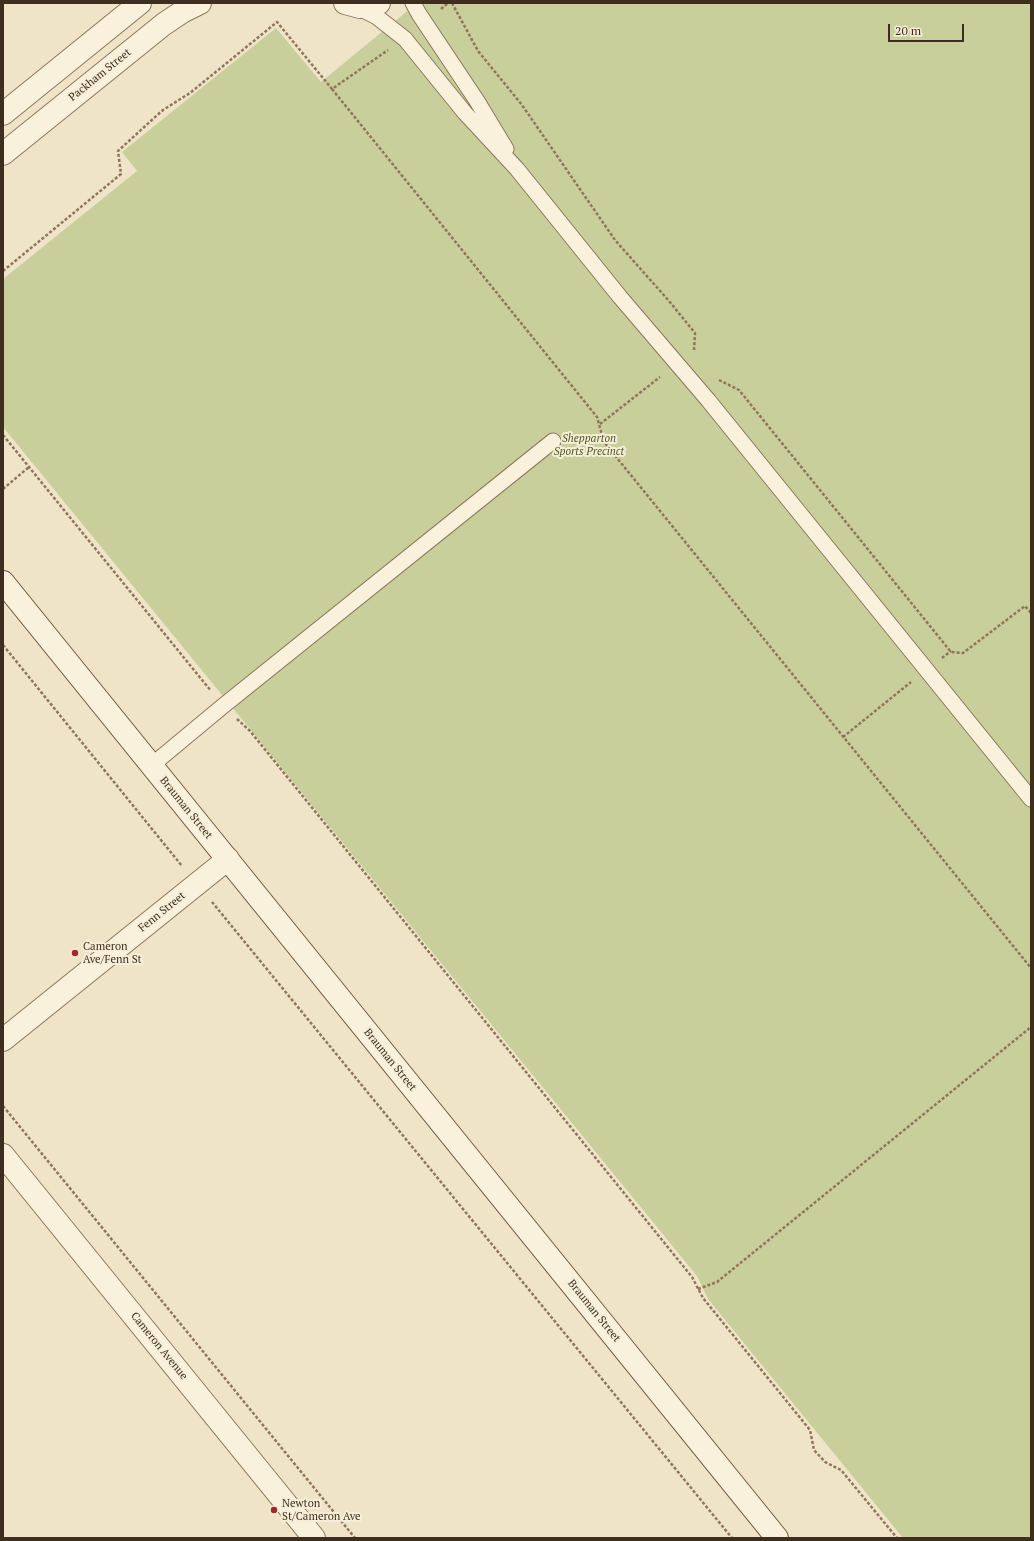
<!DOCTYPE html>
<html>
<head>
<meta charset="utf-8">
<style>
  body { margin:0 }
  #map { position:relative; width:1034px; height:1541px; overflow:hidden; background:#f0e4c8; font-family:"PT Serif",serif }
  canvas { display:block }
  .frame { position:absolute; inset:0; border:4px solid #3d2e20; pointer-events:none }
  .scale { position:absolute; left:888px; top:24px; width:76px; height:18px; box-sizing:border-box; border:2px solid #3d2e20; border-top:0; padding-left:5px; font-size:12px; line-height:14px; white-space:nowrap; color:#3d2e20; -webkit-text-stroke:3px #f7eed8; paint-order:stroke }
</style>
</head>
<body>
<div id="map">
<canvas width="1034" height="1541"></canvas>
<div class="frame"></div>
<div class="scale">20 m</div>
</div>
<script>
const context = document.querySelector('canvas').getContext('2d');
context.lineJoin = 'round';
function fillPath(path, color) {
  context.fillStyle = color;
  context.fill(path, 'evenodd');
}
function shape(rows) {
  const path = new Path2D();
  for (const r of rows) {
    path.moveTo(r[0], r[1]);
    for (let i = 2; i < r.length; i += 2) path.lineTo(r[i], r[i + 1]);
  }
  return path;
}
function trace(path, color, width, dash) {
  context.strokeStyle = color;
  context.lineWidth = width;
  context.lineCap = dash ? 'butt' : 'round';
  context.setLineDash(dash || []);
  context.stroke(path);
}
function label(font, color, halo, rows, align = 'center') {
  context.font = font + ' "PT Serif",serif';
  context.lineWidth = 4;
  context.setLineDash([]);
  context.textBaseline = 'middle';
  context.strokeStyle = halo;
  context.fillStyle = color;
  for (const [text, x, y, turn = 0] of rows) {
    context.save();
    context.translate(x, y);
    context.rotate((+turn || 0) * Math.PI / 180);
    context.textAlign = isNaN(turn) ? turn : align;
    if (halo) context.strokeText(text, 0, 0);
    context.fillText(text, 0, 0);
    context.restore();
  }
}
fillPath(shape([
  [417,3,1031,3,1031,1538,903,1538,708,1299,697,1276,3,427,3,279,137,171,122,152,276,28,321,82]
]), '#c9cf9b');
const lane = shape([
  [413,3,419,14,477,101,506,149],
  [357,7,377,17,405,39,465,113,517,169,620,297,708,400,1031,799],
  [152,765,223,706,553,441]
]);
const street = shape([
  [345,3,360,7,367,6,379,3],
  [3,114,140,3],
  [3,154,164,24,182,12,200,3],
  [3,1040,228,859],
  [3,1155,314,1538]
]);
const secondary = shape([
  [3,582,777,1538]
]);
trace(lane, '#8d765c', 17);
trace(street, '#8d765c', 24);
trace(secondary, '#6f573f', 24);
trace(shape([
  [452,3,478,51,522,105,615,240,669,301,695,333,694,350],
  [441,9,448,3],
  [332,89,597,417,604,442,1031,968],
  [3,271,121,174,118,151,154,118,163,110,190,93,277,22,332,89,388,50],
  [719,380,739,390,951,652,963,653,1025,606,1031,613],
  [600,424,660,377],
  [3,435,211,691],
  [3,489,29,467],
  [3,645,182,866],
  [942,658,951,651],
  [237,719,250,731,692,1277,703,1298,810,1430,814,1450,825,1462,841,1470,897,1538],
  [843,737,911,682],
  [212,902,732,1538],
  [3,1106,355,1538],
  [698,1289,717,1282,1031,1027]
]), '#8d765c', 2.5, [3, 2]);
trace(lane, '#faf1dc', 15);
trace(street, '#faf1dc', 22);
trace(secondary, '#faf1dc', 22);
for (const [x, y, r, color] of [
  [75,953,4,"#9e2a2b"],
  [274,1510,4,"#9e2a2b"]
]) {
  const dot = new Path2D();
  dot.arc(x, y, r, 0, 2 * Math.PI);
  context.fillStyle = color;
  context.fill(dot);
  trace(dot, '#f7eed8', 1.5);
}
label('11px', '#3d2e20', '#f7eed8', [
  ["Packham Street",100,75,-39],
  ["Brauman Street",186,808,51],
  ["Fenn Street",162,912,-39],
  ["Brauman Street",390,1060,51],
  ["Brauman Street",594,1311,51],
  ["Cameron Avenue",159,1346,51]
]);
label('italic 11px', '#4d5a26', '#f7eed8', [
  ["Shepparton",589,439],
  ["Sports Precinct",589,452]
]);
label('11px', '#3d2e20', '#f7eed8', [
  ["Cameron",83,947],
  ["Ave/Fenn St",83,960],
  ["Newton",282,1504],
  ["St/Cameron Ave",282,1517]
], 'left');
</script>
</body>
</html>
